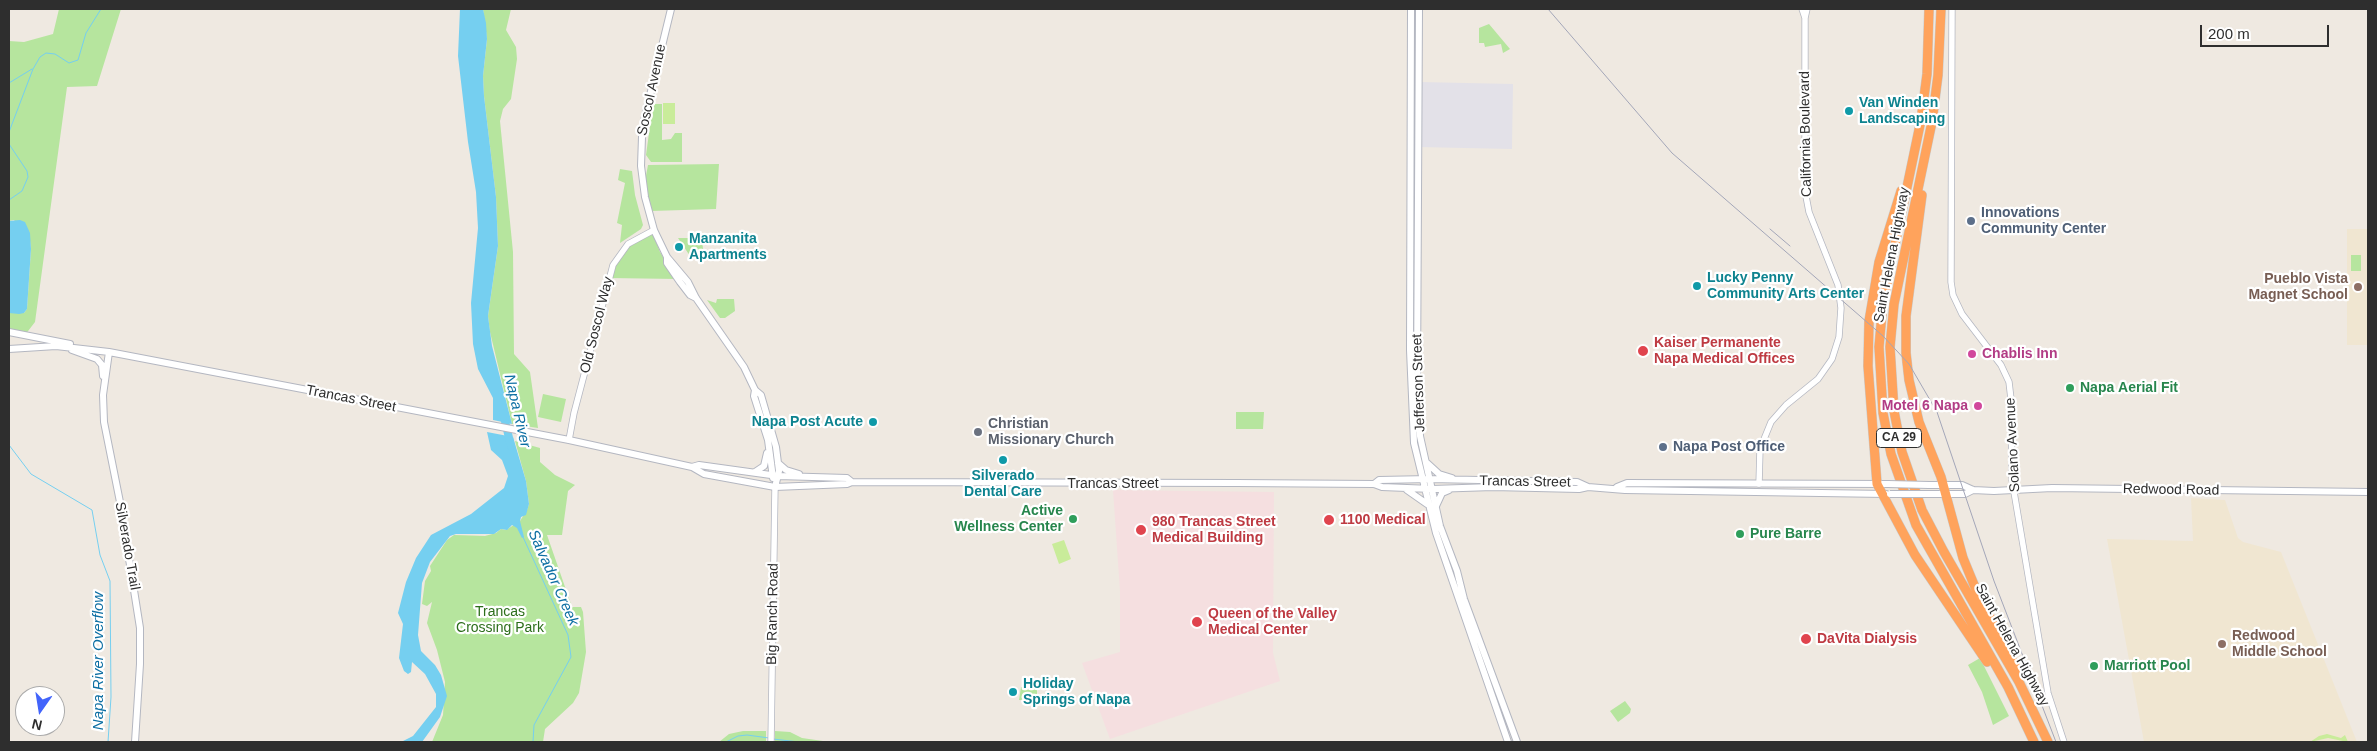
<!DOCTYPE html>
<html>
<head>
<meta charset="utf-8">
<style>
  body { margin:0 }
  #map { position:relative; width:2377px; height:751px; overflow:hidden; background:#efe9e1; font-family:Arial,sans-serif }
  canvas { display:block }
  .frame { position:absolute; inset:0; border:10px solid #2e2e2e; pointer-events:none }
  .north { position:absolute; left:15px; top:686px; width:50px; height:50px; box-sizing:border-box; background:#fff; border:1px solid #ababab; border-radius:50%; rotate:193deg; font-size:14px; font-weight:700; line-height:20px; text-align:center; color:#2e2e2e }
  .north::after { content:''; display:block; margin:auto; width:18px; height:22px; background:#4264fb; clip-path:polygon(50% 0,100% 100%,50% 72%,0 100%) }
  .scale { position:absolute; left:2200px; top:25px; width:129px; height:22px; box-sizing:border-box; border:2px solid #2e2e2e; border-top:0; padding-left:6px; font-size:15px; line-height:18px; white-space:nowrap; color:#2e2e2e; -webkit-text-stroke:4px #fff; paint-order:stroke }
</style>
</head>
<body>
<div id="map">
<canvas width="2377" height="751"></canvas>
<div class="frame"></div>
<div class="north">N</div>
<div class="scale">200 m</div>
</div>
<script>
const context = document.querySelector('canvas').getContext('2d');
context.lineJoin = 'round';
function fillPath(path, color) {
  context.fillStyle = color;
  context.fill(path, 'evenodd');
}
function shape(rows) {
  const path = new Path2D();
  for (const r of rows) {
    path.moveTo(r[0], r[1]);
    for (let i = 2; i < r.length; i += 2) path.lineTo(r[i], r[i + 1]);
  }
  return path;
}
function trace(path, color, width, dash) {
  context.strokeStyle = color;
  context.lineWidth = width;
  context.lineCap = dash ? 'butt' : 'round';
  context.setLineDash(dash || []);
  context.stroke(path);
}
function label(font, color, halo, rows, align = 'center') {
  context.font = font + ' Arial,sans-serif';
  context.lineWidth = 4.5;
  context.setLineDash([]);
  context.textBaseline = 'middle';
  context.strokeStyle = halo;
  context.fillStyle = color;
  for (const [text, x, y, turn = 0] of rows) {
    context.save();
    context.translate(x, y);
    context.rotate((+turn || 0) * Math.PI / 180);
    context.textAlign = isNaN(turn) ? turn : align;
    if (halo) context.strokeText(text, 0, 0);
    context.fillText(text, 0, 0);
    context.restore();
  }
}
fillPath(shape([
  [1419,82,1513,84,1512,149,1418,147]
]), '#e3e1e8');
fillPath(shape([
  [2347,229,2368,229,2368,345,2347,345],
  [2191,498,2225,500,2238,538,2243,542,2281,552,2357,742,2144,742,2107,539,2193,541]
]), '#f0e6d1');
fillPath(shape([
  [1113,490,1274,492,1273,653,1280,681,1110,739,1082,663,1120,652,1120,591]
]), '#f5dfe0');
fillPath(shape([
  [59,9,121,9,97,86,67,87,35,322,25,335,9,332,9,313,24,313,27,309,31,249,30,241,14,220,9,221,9,41,24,42,53,34],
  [483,9,511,9,506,30,516,47,517,59,511,99,503,109,500,121,513,252,514,354,530,372,538,428,512,424,490,332,488,316,498,246,496,197,484,96,483,76,487,39],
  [1489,24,1510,49,1503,53,1501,44,1485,47,1484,43,1479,43,1479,28],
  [653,104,662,104,662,140,671,139,675,133,682,133,682,162,651,162,646,155],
  [719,164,716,209,651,211,645,181,648,165],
  [620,169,632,171,635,195,643,225,641,229,620,243,622,225,617,223,625,183,618,180],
  [652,231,660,252,678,279,608,278,628,244],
  [678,238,702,238,703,249,690,256],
  [2351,255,2361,255,2361,271,2351,271],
  [717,299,734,299,735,311,725,318,720,318,707,300,716,303],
  [543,394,566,399,561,422,538,417],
  [1236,412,1264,412,1263,429,1236,429],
  [515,441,540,448,540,462,555,475,575,485,568,491,562,535,547,535,572,607,581,607,583,612,586,652,579,693,573,703,545,729,543,742,432,742,443,715,445,682,437,650,427,623,432,602,427,606,422,604,425,581,431,571,430,566,447,540,454,535,485,536,496,533,501,529,506,530,520,521,527,510,529,504,526,481],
  [1980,658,2009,716,1993,725,1982,692,1968,665],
  [1021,687,1037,687,1037,701,1019,700],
  [1625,701,1631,709,1630,713,1618,722,1610,711],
  [743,731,766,731,766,742,719,742,729,734],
  [775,731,790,732,802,738,830,742,775,742]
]), '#b6e59e');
fillPath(shape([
  [663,103,675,103,675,124,663,124],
  [1064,540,1071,559,1059,564,1052,544],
  [2327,734,2341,738,2345,735,2348,742,2328,738,2310,742,2319,736]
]), '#c9ec9a');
fillPath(shape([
  [460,9,483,9,486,23,487,39,483,76,484,96,496,197,498,246,488,316,492,346,512,424,493,420,493,398,478,369,473,344,471,303,478,228,476,192,468,142,458,56],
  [20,220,25,222,30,233,31,249,27,309,24,313,19,314,9,313,9,221],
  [487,432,513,437,526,481,529,504,526,515,521,517,520,521,524,537,522,538,517,528,512,525,507,530,501,529,494,534,456,534,450,536,430,562,422,583,418,635,421,651,435,665,441,675,447,696,440,717,422,742,401,742,413,736,436,707,436,694,425,674,412,662,411,672,408,674,404,671,399,658,403,624,398,613,406,582,416,558,431,535,471,514,504,488,508,476,502,460,491,450]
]), '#75cff0');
trace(shape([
  [9,83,32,69],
  [9,132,33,69,40,57,46,53,55,54,69,63,78,60,86,33,101,9],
  [9,144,27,171,28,177,22,191,9,200],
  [9,445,31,474,92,510,100,555,110,581,111,697,108,742],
  [523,537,568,635,571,657,534,725,533,742],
  [773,739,799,742],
  [726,742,738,736,747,735,769,738]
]), '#75cff0', 1);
trace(shape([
  [503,413,511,446]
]), '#75cff0', 8);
const tertiary = shape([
  [1952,9,1951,282,1953,295,1962,314,2001,365,2009,382,2011,399,2012,480,2048,693,2064,742],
  [1805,18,1807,9],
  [569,440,574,413,613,265,628,244,654,230],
  [1759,484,1760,449,1771,422,1786,405,1818,379,1832,359,1839,337,1841,308,1838,285,1809,212,1805,191,1805,18,1802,9],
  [771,742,775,487]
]);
const secondary = shape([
  [671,9,645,116,642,137,641,166,645,197,654,230,667,257,688,282,696,298,744,367,755,390,761,395,776,447,779,471,775,487],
  [1411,9,1410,350,1414,443,1436,533,1508,742],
  [1419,9,1417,382,1420,436,1440,526,1457,571,1464,599,1517,742],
  [667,257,667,263,680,282,690,295,696,298],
  [9,332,70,344],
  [9,349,56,346,109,352,569,440,692,467,704,474,775,487,847,484,852,482,1236,483,1374,484,1382,487,1432,489,1493,487,1579,489,1588,487,1625,490,1886,494],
  [72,350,97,359,102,365,103,376],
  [109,352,103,395,104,422,120,502,140,628,140,664,135,742],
  [755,390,754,396,768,440,773,478],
  [778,463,786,470,799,474],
  [1427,463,1439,474,1452,478],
  [692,467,699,465,778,476,847,478,852,482],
  [755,472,764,466,767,453],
  [1374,484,1379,480,1430,479,1577,482,1588,487],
  [1929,485,1962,485,1973,490,1994,491,2052,488,2368,492],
  [1617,487,1627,483,1888,484],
  [1407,490,1427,504],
  [1933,494,1965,494,1973,490],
  [1436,506,1442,493,1449,490]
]);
const motorway = shape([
  [1929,9,1927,74,1921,120,1883,302,1879,347,1883,413,1891,454,1916,525,2008,687,2034,742],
  [1941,9,1938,75,1932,122,1894,304,1890,347,1894,411,1902,452,1922,510,1944,552,2019,682,2048,742],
  [1901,191,1879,262,1869,321,1868,366,1877,484,1915,555,1987,662],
  [1922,195,1906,316,1906,353,1909,380,1919,422,1941,477,1963,558,1977,592,2017,669]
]);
trace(tertiary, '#b4b7c1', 7);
trace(secondary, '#b4b7c1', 8);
trace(motorway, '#c9c9c9', 10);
trace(tertiary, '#fff', 5.5);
trace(secondary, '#fff', 6);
trace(motorway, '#ffa35c', 9);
trace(shape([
  [1548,9,1672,153,1883,336,1909,364,1937,412,1994,581,2056,742],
  [1770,229,1790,246]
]), '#a3a6b8', 1);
const secondaryBridge = shape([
  [1888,484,1929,485],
  [1890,494,1933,494]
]);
trace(secondaryBridge, '#b4b7c1', 8, []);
trace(secondaryBridge, '#fff', 6);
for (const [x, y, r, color] of [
  [1849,111,5,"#0f9aa8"],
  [1971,221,5,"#5c6f8a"],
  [679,247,5,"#0f9aa8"],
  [1697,286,5,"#0f9aa8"],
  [2358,287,5,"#8d6e63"],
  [1643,351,6,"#e0444e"],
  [1972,354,5,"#d1479c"],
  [2070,388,5,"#2e9e5b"],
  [1978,406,5,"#d1479c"],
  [873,422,5,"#0f9aa8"],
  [978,432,5,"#6b7280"],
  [1663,447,5,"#5c6f8a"],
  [1003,460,5,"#0f9aa8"],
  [1073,519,5,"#2e9e5b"],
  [1329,520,6,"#e0444e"],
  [1141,530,6,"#e0444e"],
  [1740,534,5,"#2e9e5b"],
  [1197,622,6,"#e0444e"],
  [1806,639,6,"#e0444e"],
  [2222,644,5,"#8d6e63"],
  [2094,666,5,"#2e9e5b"],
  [1013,692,5,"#0f9aa8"]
]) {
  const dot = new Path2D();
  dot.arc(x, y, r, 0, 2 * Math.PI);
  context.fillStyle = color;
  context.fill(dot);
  trace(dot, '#fff', 2);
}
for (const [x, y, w] of [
  [1899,438,45]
]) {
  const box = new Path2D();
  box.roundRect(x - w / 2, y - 9.5, w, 19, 4);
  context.fillStyle = '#fff';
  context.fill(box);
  trace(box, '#2e2e2e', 1);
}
label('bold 12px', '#2e2e2e', null, [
  ["CA 29",1899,438]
]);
label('14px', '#2e2e2e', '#fff', [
  ["Soscol Avenue",652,90,-78],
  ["California Boulevard",1806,134,-91],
  ["Saint Helena Highway",1892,255,-79],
  ["Old Soscol Way",597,325,-76],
  ["Jefferson Street",1419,383,-92],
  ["Trancas Street",351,399,11],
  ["Solano Avenue",2013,445,-93],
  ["Trancas Street",1525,482,1],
  ["Trancas Street",1113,484],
  ["Redwood Road",2171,490,1],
  ["Silverado Trail",127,546,80],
  ["Big Ranch Road",773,614,-89],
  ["Saint Helena Highway",2012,645,61]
]);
label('bold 14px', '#0d838f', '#fff', [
  ["Van Winden",1859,103],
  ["Landscaping",1859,119],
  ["Manzanita",689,239],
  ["Apartments",689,255],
  ["Lucky Penny",1707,278],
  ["Community Arts Center",1707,294],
  ["Napa Post Acute",863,422,"right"],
  ["Silverado",1003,476,"center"],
  ["Dental Care",1003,492,"center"],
  ["Holiday",1023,684],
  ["Springs of Napa",1023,700]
], 'left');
label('bold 14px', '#4e5e75', '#fff', [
  ["Innovations",1981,213],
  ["Community Center",1981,229],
  ["Napa Post Office",1673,447]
], 'left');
label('bold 14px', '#785e54', '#fff', [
  ["Pueblo Vista",2348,279],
  ["Magnet School",2348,295],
  ["Redwood",2232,636,"left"],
  ["Middle School",2232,652,"left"]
], 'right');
label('bold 14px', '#be3a42', '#fff', [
  ["Kaiser Permanente",1654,343],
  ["Napa Medical Offices",1654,359],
  ["1100 Medical",1340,520],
  ["980 Trancas Street",1152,522],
  ["Medical Building",1152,538],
  ["Queen of the Valley",1208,614],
  ["Medical Center",1208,630],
  ["DaVita Dialysis",1817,639]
], 'left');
label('bold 14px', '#b23c85', '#fff', [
  ["Chablis Inn",1982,354],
  ["Motel 6 Napa",1968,406,"right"]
], 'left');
label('bold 14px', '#27864d', '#fff', [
  ["Napa Aerial Fit",2080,388],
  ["Active",1063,511,"right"],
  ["Wellness Center",1063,527,"right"],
  ["Pure Barre",1750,534],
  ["Marriott Pool",2104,666]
], 'left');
label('bold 14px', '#5b616d', '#fff', [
  ["Christian",988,424],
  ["Missionary Church",988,440]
], 'left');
label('14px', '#2c6e1b', '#fff', [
  ["Trancas",500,612],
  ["Crossing Park",500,628]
]);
label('italic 15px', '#0d6fa3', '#fff', [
  ["Napa River",517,411,77],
  ["Salvador Creek",553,578,66],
  ["Napa River Overflow",99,661,-90]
]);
</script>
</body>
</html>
